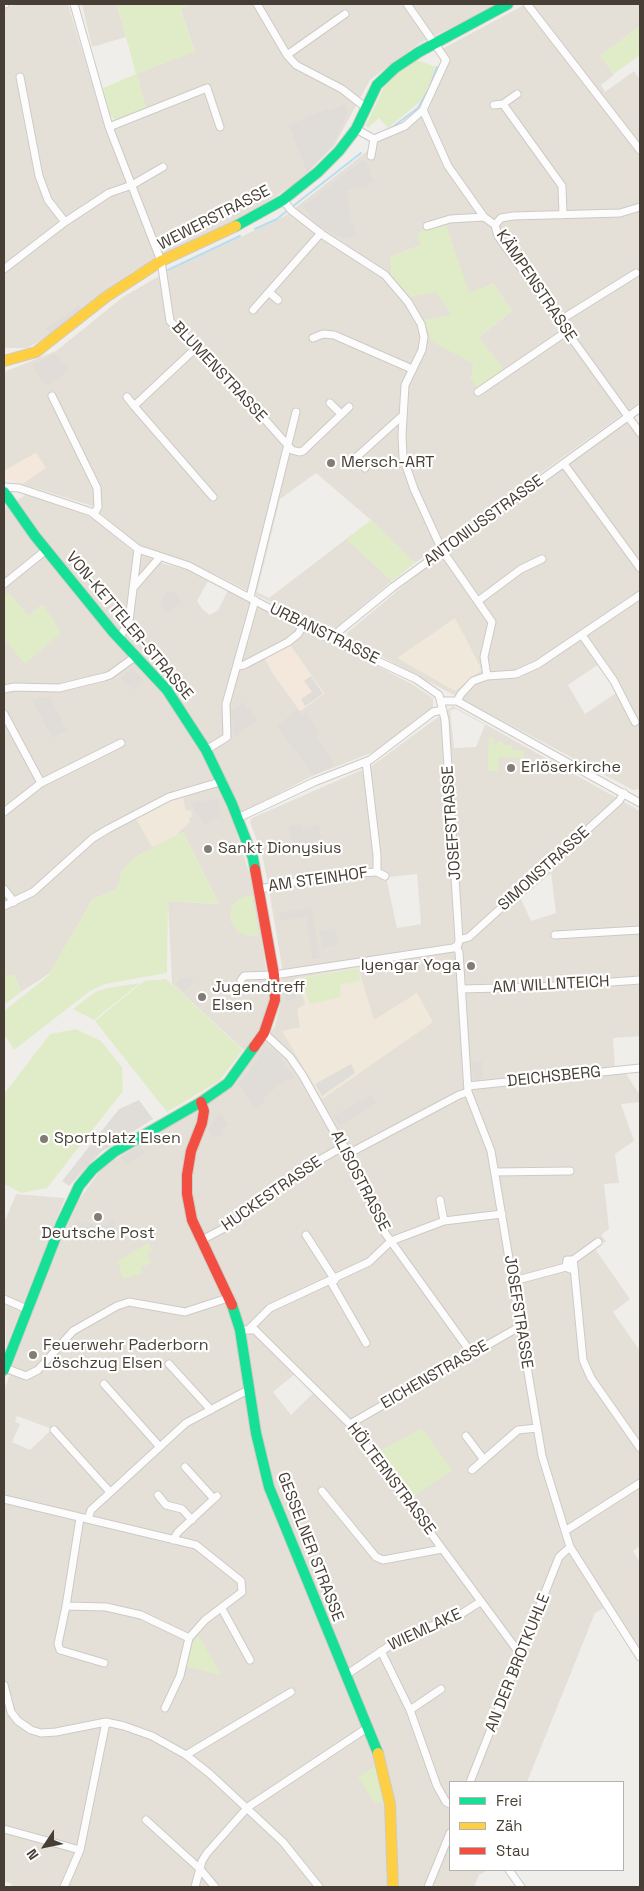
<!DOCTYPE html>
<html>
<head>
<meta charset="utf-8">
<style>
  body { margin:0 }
  #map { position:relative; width:644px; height:1891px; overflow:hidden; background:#f0eeea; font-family:"Space Grotesk",sans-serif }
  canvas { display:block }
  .frame { position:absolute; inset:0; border:5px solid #473f35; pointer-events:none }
  .legend { position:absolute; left:449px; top:1781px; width:175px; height:90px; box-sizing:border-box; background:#fff; border:1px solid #b5b2ae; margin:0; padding:6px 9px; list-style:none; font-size:15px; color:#473f35 }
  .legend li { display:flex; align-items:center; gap:10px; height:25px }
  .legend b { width:25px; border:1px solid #b5b2ae }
  .north { position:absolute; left:20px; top:1821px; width:50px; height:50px; -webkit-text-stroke:4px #fff; paint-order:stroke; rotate:236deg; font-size:14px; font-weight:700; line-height:20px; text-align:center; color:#473f35 }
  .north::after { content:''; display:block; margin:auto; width:18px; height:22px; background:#473f35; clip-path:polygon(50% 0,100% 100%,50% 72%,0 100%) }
</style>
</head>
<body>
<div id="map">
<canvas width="644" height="1891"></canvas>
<div class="frame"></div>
<ul class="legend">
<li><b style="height:6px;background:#16e098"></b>Frei</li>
<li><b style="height:6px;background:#ffcf43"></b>Zäh</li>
<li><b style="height:6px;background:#f24e42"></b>Stau</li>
</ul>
<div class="north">N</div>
</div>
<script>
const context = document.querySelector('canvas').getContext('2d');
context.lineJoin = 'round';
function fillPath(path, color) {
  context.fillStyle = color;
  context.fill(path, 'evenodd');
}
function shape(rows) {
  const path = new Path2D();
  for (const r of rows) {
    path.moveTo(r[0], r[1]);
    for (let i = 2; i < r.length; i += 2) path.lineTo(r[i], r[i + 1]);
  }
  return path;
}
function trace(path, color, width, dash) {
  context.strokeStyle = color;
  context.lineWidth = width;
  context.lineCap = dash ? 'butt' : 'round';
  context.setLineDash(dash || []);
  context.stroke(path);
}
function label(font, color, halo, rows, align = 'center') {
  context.font = font + ' "Space Grotesk",sans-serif';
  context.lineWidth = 4.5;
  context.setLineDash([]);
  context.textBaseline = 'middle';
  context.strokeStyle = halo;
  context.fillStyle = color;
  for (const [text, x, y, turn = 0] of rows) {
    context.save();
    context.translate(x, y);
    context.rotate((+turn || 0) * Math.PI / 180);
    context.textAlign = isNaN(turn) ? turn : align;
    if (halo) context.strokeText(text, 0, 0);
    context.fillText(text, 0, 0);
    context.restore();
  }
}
fillPath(shape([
  [19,4,68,4,104,123,146,109,136,74,195,51,180,8,192,4,499,4,420,43,370,80,334,146,299,181,250,213,161,255,131,273,42,340,27,348,4,348,4,7],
  [82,4,117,4,126,37,92,47],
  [526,4,638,4,640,6,640,26,601,56,614,75,601,85,605,92,634,71,640,80,640,402,415,563,371,520,347,539,392,581,331,632,192,563,139,546,92,506,22,484,45,468,36,453,4,471,4,372,56,351,123,297,164,273,285,216,380,141,402,131,428,111,449,57,442,49],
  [421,245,392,276,390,257],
  [493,284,512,311,479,337,478,388,471,378,474,364,425,320,453,316,444,303],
  [316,473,371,520,269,598,257,592,280,499],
  [625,423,631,425,640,438,640,789,633,790,350,640,347,633,421,571],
  [599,664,616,693,585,714,568,685],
  [27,494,93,518,131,550,162,563,187,570,208,581,197,601,203,610,210,615,218,610,228,590,412,684,433,698,433,707,376,751,310,777,232,818,254,888,266,969,270,976,270,1004,260,1029,245,1051,172,984,168,901,219,904,183,832,134,858,116,890,93,899,50,973,21,992,14,975,4,975,4,626,25,663,60,633,42,605,28,616,8,593,4,596,4,507,5,508],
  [290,645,324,694,300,711,265,659],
  [453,706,640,811,640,1036,613,1038,615,1069,626,1074,640,1095,640,1102,621,1104,634,1141,615,1154,619,1183,604,1184,609,1229,601,1235,606,1241,595,1249,630,1299,613,1312,640,1351,640,1546,633,1551,640,1563,640,1653,635,1657,604,1608,595,1613,527,1782,450,1782,450,1870,488,1870,479,1875,474,1887,11,1887,12,1884,4,1881,4,1392,14,1361,66,1228,79,1200,101,1169,238,1077,275,1026,280,1006,282,967,268,884,262,854,250,822,252,818,373,765],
  [456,709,485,725,476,747,454,748,450,710],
  [551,873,556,913,531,921,521,899],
  [417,874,421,924,397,928,387,881,389,877],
  [295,1374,313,1393,291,1415,273,1392],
  [17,1416,52,1429,30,1450,12,1442,20,1424,15,1422],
  [16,1194,65,1198,6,1347,4,1223]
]), '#e5e0d7');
fillPath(shape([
  [36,453,46,468,22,484,4,478,4,471],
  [290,645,324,693,300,711,273,674,265,659]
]), '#f4e8dc');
fillPath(shape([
  [455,618,482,670,455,691,397,658],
  [183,797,186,811,191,810,192,817,189,818,190,822,175,836,152,847,136,819,170,800],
  [358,967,374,1020,417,993,433,1022,322,1099,282,1031,300,1027,297,1009,305,1004,298,978]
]), '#efe8db');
fillPath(shape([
  [117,4,192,4,180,9,195,51,137,74,146,109,115,120,110,115,103,88,136,74],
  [640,26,640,55,614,74,600,56],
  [417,60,436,67,428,90,421,101,388,128,379,118,368,128,366,125,384,87,396,74],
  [445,222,469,293,493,284,512,311,479,337,504,370,478,389,471,378,474,364,431,341,425,320,452,315,436,292,410,297,392,276,390,257,421,245,417,233],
  [371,520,415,563,392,581,346,539],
  [8,592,28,616,43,604,61,633,25,664,5,640,4,596],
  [489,737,494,738,494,745,497,745,498,741,502,741,502,744,512,746,512,750,524,751,524,758,499,757,498,771,488,771],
  [183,832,219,904,168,901,167,973,105,984,90,991,14,1050,4,1034,4,1011,48,976,93,899,116,890,122,870,134,858],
  [246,896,252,896,259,935,248,936,238,932,230,920,232,906,240,898],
  [358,968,360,981,341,984,340,997,310,1004,301,978],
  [4,975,14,975,21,992,4,1005],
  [166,979,243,1050,219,1081,167,1112,95,1021,144,981],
  [140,983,94,1020,73,1009,95,992,108,988],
  [76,1029,101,1041,122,1067,123,1091,47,1188,21,1193,4,1184,4,1094,50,1034],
  [148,1243,152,1250,147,1253,151,1263,141,1267,143,1273,123,1279,118,1261],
  [422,1428,452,1470,412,1498,378,1452],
  [198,1635,221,1674,219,1675,186,1666,192,1644],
  [376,1766,383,1802,375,1803,358,1777]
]), '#e0ecc8');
fillPath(shape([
  [345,104,348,111,333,145,307,172,289,125,328,108,329,111],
  [362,161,366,162,370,171,373,182,368,183,368,187,347,190,351,225,355,225,356,235,352,236,352,238,342,238,318,225,303,206],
  [79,306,82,310,49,334,46,329],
  [54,353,70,370,47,386,32,366],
  [174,591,182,603,166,613,160,604,167,592],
  [132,668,144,681,134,690,121,679],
  [311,676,323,694,305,706,301,699,312,692,304,681],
  [39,697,50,697,67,730,52,738,33,701],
  [243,702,257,719,234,738,231,711],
  [298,710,302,715,306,712,321,734,316,737,335,765,314,775,276,726],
  [218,798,221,816,205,825,194,811,192,803],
  [301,823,304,829,318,825,322,839,294,847,288,827],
  [312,908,320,958,312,959,306,917,280,921,279,913],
  [335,928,339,944,322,948,319,931],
  [189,977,194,982,184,992,176,984,180,978],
  [295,982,297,999,286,1001,283,984],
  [265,1046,268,1050,272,1047,295,1077,291,1081,288,1078,263,1098,265,1102,256,1108,238,1084,250,1070],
  [482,1061,483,1079,473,1080,472,1062],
  [351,1064,355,1073,322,1096,315,1084],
  [371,1095,376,1104,339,1126,333,1116],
  [139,1100,153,1119,101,1152,69,1186,62,1181,119,1109],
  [219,1112,229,1124,223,1128,224,1134,211,1138,211,1134,207,1131],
  [141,1145,145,1154,125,1165,121,1157],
  [112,1219,116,1226,96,1239,71,1234,75,1220,101,1226]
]), '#e0ddd9');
trace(shape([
  [430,86,437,67],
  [390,129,418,108,427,92],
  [292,207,361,153],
  [255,229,277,219,288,210],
  [168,270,240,236]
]), '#b7ddf1', 2);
const street = shape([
  [4,4,5,4],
  [74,4,109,127,161,261,170,321,228,378,292,450,299,452,303,451,349,407],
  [257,4,287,55,296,65,342,89,365,107],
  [527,4,640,150],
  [287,55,345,14],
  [20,77,39,176,48,200,65,222],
  [517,94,503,104,562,186,563,215],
  [494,105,503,104],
  [423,110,448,166,484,217,495,225,498,236,640,433],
  [109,127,207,88,220,127],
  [356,129,374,139,405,126,423,110,446,60,407,4],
  [371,156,374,139],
  [283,200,291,210,323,235,385,275,408,302,421,324,424,337,422,350,405,385,402,435,403,457,414,489,442,550,492,622,484,657,487,676],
  [495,225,501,218,513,216,620,213,640,207],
  [427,226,450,219,484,217],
  [4,269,65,222,109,193,132,185,163,167],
  [270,293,278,300],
  [253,310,321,233],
  [559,321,636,273],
  [313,338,323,334,334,335,412,369],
  [197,347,134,406,213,497],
  [478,392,566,332],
  [52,396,97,488,98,507,94,514],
  [127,397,134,406],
  [330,403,341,414],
  [356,457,365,468],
  [350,463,402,416],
  [564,464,640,568],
  [4,487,19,488,91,512,138,549,189,566,303,626,416,679,439,695,445,720,459,940,458,945,453,948,274,975,244,976,241,980],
  [4,584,46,550],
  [133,588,160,557],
  [250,597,296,412],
  [478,601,521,569,542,559],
  [582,635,614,681,635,722],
  [119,639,129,621,138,549],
  [334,640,339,631,393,587,640,408],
  [238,666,244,665,288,642,298,634,303,626],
  [4,689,14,687,59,688,104,677,110,675,136,656],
  [442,701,457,701,640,803],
  [457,701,461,694,473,681,487,676,516,674,538,664,640,595],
  [4,714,41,783],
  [206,750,227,737,226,704,255,600],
  [366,762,377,855,377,872],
  [4,812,41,783,121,743],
  [238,818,314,782,370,760,433,712,443,710],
  [4,889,14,902],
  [260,889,329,875,377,872,385,876],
  [4,906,33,892,93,838,108,829,169,797,223,781],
  [555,935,640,930],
  [459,940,469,937,619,801,624,793],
  [456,947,459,952,468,1092,491,1151,542,1456,570,1547,640,1657],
  [461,989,540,987,640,980],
  [264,1033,290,1057,303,1076,370,1196,385,1233,472,1354],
  [468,1086,640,1068],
  [348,1154,459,1095,468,1092],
  [495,1172,570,1171],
  [440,1200,444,1221],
  [306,1235,335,1280],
  [200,1241,234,1223,297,1173,344,1146],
  [573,1260,598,1242],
  [574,1267,583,1360,591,1378,640,1448],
  [514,1281,566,1267,570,1269,574,1267,573,1260,567,1260,566,1267],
  [331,1282,366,1343],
  [4,1299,29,1310],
  [249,1329,270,1308,369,1262,391,1241,444,1221,502,1214],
  [240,1330,255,1330,350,1424,520,1654],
  [169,1364,211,1410],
  [5,1368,26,1376,38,1370,73,1331,117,1306,129,1302,185,1312,228,1298],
  [104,1384,160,1447],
  [350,1424,519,1327],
  [54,1430,110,1492],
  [466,1436,484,1460],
  [185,1467,214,1499],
  [472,1470,518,1430,537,1428],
  [322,1491,376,1557,383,1560,442,1549],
  [158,1495,166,1505,182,1509,192,1520],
  [4,1499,196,1545,241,1581,242,1592,205,1620,189,1638,141,1615,106,1607,66,1606,80,1518],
  [88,1519,91,1510,186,1423,244,1392,250,1392],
  [565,1531,640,1483],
  [173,1540,178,1532,217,1496],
  [66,1606,58,1644,60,1650,104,1663],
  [222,1609,250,1660],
  [381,1651,410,1710,437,1786,446,1802,450,1804],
  [346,1675,398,1640,461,1614,480,1602],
  [4,1685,11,1712,18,1721,31,1730,41,1733,56,1732,106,1722,124,1726,152,1736,186,1755,210,1774,283,1842,319,1887],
  [165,1708,180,1676,189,1638],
  [410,1710,441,1689],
  [186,1755,291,1692],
  [470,1782,559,1557,570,1547],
  [146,1820,200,1869,215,1887],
  [4,1829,80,1850],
  [509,1870,521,1887],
  [64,1887,80,1850,106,1722],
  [195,1887,202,1861,207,1853,248,1807,367,1728],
  [428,1887,450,1833]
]);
const fast = shape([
  [236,226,283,200,318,172,339,151,356,129,377,85,395,68,419,52,508,4],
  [4,492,35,536,113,632,167,690,206,750,232,804,253,858,255,869],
  [232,1305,240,1330,256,1433,269,1487,378,1753],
  [4,1370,61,1224,79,1186,93,1169,114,1152,201,1102,228,1083,254,1047]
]);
const slow = shape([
  [4,361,36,352,106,297,161,261,236,226],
  [378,1753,390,1804,393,1887]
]);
const jam = shape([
  [254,1047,264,1033,275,1000,274,975,255,869],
  [201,1102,204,1111,202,1123,191,1151,187,1175,187,1194,192,1220,232,1305]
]);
trace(street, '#cdcac6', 9);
trace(fast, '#d0cbc0', 12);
trace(slow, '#d0cbc0', 12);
trace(jam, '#d0cbc0', 12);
trace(street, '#fdfcfc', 7);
trace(fast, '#16e098', 10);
trace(slow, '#ffcf43', 10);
trace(jam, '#f24e42', 10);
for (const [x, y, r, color] of [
  [331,463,5,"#827c74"],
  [511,768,5,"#827c74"],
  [208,849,5,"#827c74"],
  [471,966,5,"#827c74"],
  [202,997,5,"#827c74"],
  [44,1139,5,"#827c74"],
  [98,1217,5,"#827c74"],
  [33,1355,5,"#827c74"]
]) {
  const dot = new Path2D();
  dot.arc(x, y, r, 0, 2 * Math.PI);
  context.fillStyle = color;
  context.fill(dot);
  trace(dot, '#fff', 2);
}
label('16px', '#473f35', '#fff', [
  ["WEWERSTRASSE",214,218,-27],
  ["KÄMPENSTRASSE",536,286,56],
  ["BLUMENSTRASSE",219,372,47],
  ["ANTONIUSSTRASSE",484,521,-36],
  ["VON-KETTELER-STRASSE",129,626,50],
  ["URBANSTRASSE",324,634,26],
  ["JOSEFSTRASSE",452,823,-94],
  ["SIMONSTRASSE",544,869,-42],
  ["AM STEINHOF",318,880,-8],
  ["AM WILLNTEICH",551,985,-3],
  ["DEICHSBERG",554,1077,-6],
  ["ALISOSTRASSE",360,1181,63],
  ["HUCKESTRASSE",272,1194,-35],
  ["JOSEFSTRASSE",518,1312,81],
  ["EICHENSTRASSE",435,1375,-30],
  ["HÖLTERNSTRASSE",391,1479,53],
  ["GESSELNER STRASSE",310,1547,69],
  ["WIEMLAKE",425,1630,-25],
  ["AN DER BROTKUHLE",518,1663,-68]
]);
label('16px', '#473f35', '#fff', [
  ["Mersch-ART",341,463],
  ["Erlöserkirche",521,768],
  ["Sankt Dionysius",218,849],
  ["Iyengar Yoga",461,966,"right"],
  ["Jugendtreff",212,988],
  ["Elsen",212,1006],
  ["Sportplatz Elsen",54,1139],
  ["Deutsche Post",98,1234,"center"],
  ["Feuerwehr Paderborn",43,1346],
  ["Löschzug Elsen",43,1364]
], 'left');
</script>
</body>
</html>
